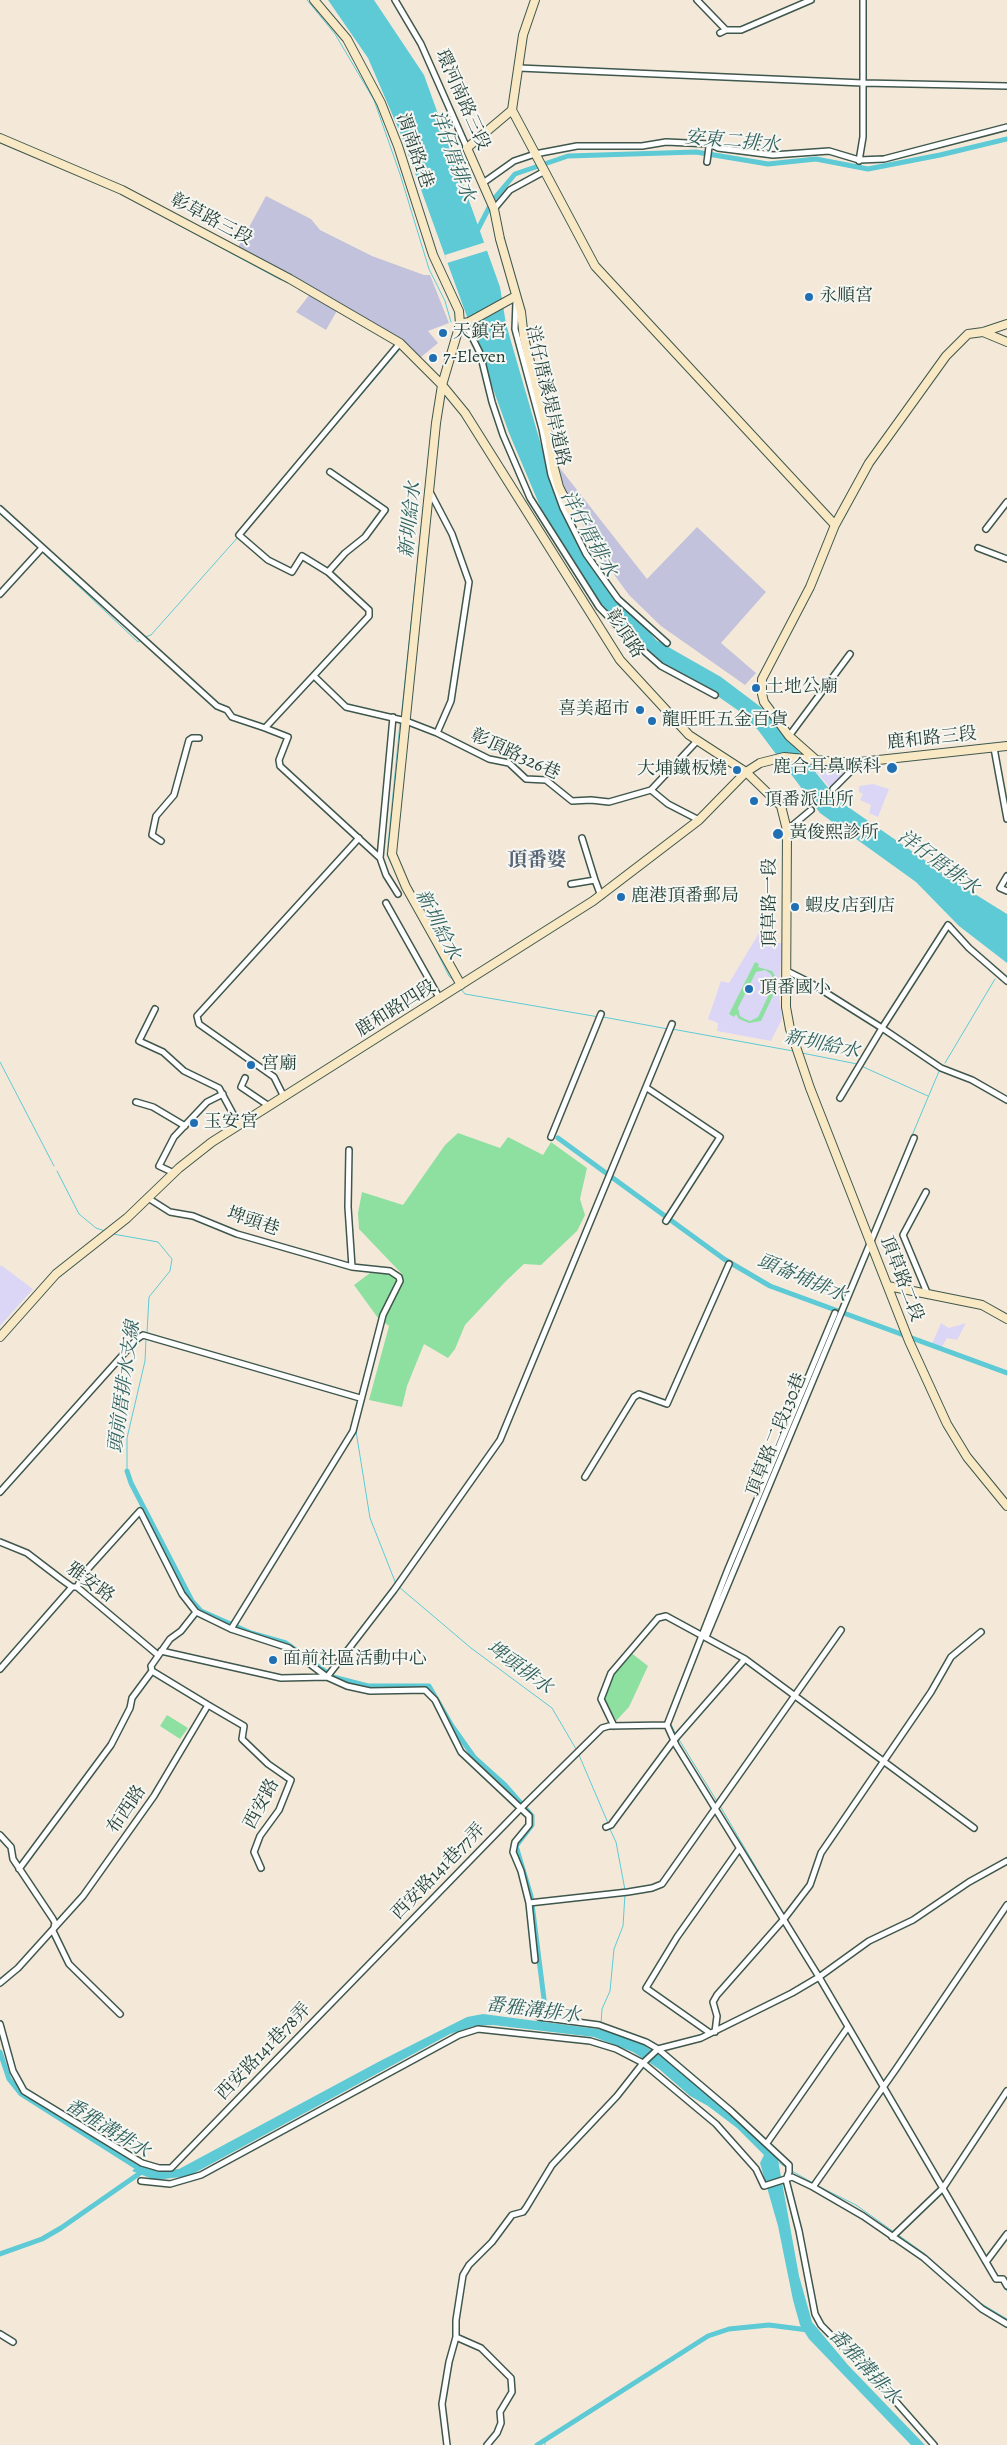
<!DOCTYPE html>
<html>
<head>
<meta charset="utf-8">
<style>
  body { margin:0 }
  canvas { display:block; background:#f4e9d9 }
</style>
</head>
<body>
<canvas width="1007" height="2445"></canvas>
<script>
const context = document.querySelector('canvas').getContext('2d');
context.lineJoin = 'round';
function fillPath(path, color) {
  context.fillStyle = color;
  context.fill(path, 'evenodd');
}
function shape(rows) {
  const path = new Path2D();
  for (const r of rows) {
    path.moveTo(r[0], r[1]);
    for (let i = 2; i < r.length; i += 2) path.lineTo(r[i], r[i + 1]);
  }
  return path;
}
function trace(path, color, width, dash) {
  context.strokeStyle = color;
  context.lineWidth = width;
  context.lineCap = dash ? 'butt' : 'round';
  context.setLineDash(dash || []);
  context.stroke(path);
}
function label(font, color, halo, rows, align = 'center') {
  context.font = font + ' Alegreya,"Noto Serif TC",serif';
  context.lineWidth = 4;
  context.setLineDash([]);
  context.textBaseline = 'middle';
  context.strokeStyle = halo;
  context.fillStyle = color;
  for (const [text, x, y, turn = 0] of rows) {
    context.save();
    context.translate(x, y);
    context.rotate((+turn || 0) * Math.PI / 180);
    context.textAlign = isNaN(turn) ? turn : align;
    if (halo) context.strokeText(text, 0, 0);
    context.fillText(text, 0, 0);
    context.restore();
  }
}
fillPath(shape([
  [814,764,848,767,830,788,812,766],
  [873,784,889,789,878,817,869,813,871,805,860,800,863,794,859,792,859,786],
  [759,933,782,944,779,994,782,1019,771,1041,717,1031,718,1023,708,1019,721,981,729,983],
  [1,1265,33,1289,0,1326,0,1267],
  [941,1323,949,1328,966,1323,957,1340,947,1338,942,1347,931,1346]
]), '#dcd6f6');
fillPath(shape([
  [266,196,311,219,320,230,372,256,424,275,430,275,449,323,428,331,438,343,420,358,236,251],
  [310,294,338,309,326,330,296,312],
  [559,467,647,579,697,527,766,592,721,643,756,673,745,685,661,626,629,595,599,554,573,507,557,469]
]), '#c2c2dc');
fillPath(shape([
  [755,962,759,964,758,967,772,971,779,983,761,1021,749,1023,739,1019,736,1014,734,1017,729,1014],
  [765,970,771,974,775,982,758,1017,750,1021,745,1019,740,1016,738,1008,756,972],
  [458,1133,500,1148,508,1137,543,1155,551,1142,587,1168,580,1199,585,1215,577,1231,541,1265,524,1264,506,1281,465,1325,455,1349,448,1358,424,1344,407,1386,402,1407,369,1400,389,1326,378,1318,354,1285,370,1273,390,1274,396,1280,402,1274,359,1229,358,1213,362,1192,403,1205,445,1145],
  [630,1652,648,1666,629,1707,616,1721,603,1696,610,1679],
  [167,1715,188,1728,180,1739,160,1726]
]), '#8ee0a1');
fillPath(shape([
  [328,0,374,0,424,75,500,287,506,324,550,476,585,554,656,640,721,677,766,711,838,800,965,888,1007,914,1007,963,959,926,916,882,820,813,758,730,739,711,716,695,669,670,627,635,600,607,545,518,509,433,402,137,368,58],
  [483,2014,605,2030,639,2042,667,2060,767,2147,778,2160,799,2276,812,2322,848,2365,925,2445,911,2445,809,2339,800,2325,793,2300,778,2226,760,2163,764,2155,737,2128,708,2106,690,2096,659,2069,633,2052,594,2037,493,2025,474,2026,450,2034,189,2176,155,2180,132,2171,140,2164,163,2170,179,2169,380,2061,467,2017]
]), '#5dcad5');
fillPath(shape([
  [486,242,489,250,447,263,445,255]
]), '#f4e9d9');
trace(shape([
  [307,0,335,34,374,100,400,174,429,269,445,301,451,322],
  [168,219,281,280],
  [283,487,400,349],
  [0,514,39,549],
  [42,552,138,642,141,639],
  [145,637,151,635,239,536],
  [401,719,427,472],
  [394,869,387,855,400,723],
  [424,926,449,976,456,983],
  [460,988,465,994,599,1017],
  [603,1017,668,1029],
  [672,1029,793,1051],
  [802,1053,857,1064],
  [0,1062,54,1166],
  [945,1063,995,979],
  [861,1066,928,1096],
  [57,1171,79,1214,96,1228,105,1231],
  [871,1233,940,1069],
  [113,1234,158,1242,172,1259,170,1271,149,1297,147,1333],
  [810,1381,867,1244],
  [356,1431,370,1518,396,1584],
  [127,1471,127,1438,145,1361,146,1339],
  [399,1587,471,1648,552,1708,576,1749],
  [689,1675,704,1639],
  [670,1722,676,1735],
  [678,1738,718,1803],
  [579,1755,608,1823],
  [720,1806,784,1915],
  [609,1827,616,1842,625,1890],
  [786,1918,806,1951],
  [601,2024,602,2009,610,1991,614,1949,623,1926,625,1894],
  [900,2110,943,2184],
  [778,2162,787,2168],
  [790,2170,813,2183],
  [816,2185,856,2205,894,2232],
  [945,2187,987,2257],
  [897,2234,925,2254,977,2301,1007,2319],
  [989,2260,998,2276],
  [1001,2282,1007,2291],
  [545,2445,545,2439]
]), '#5dcad5', 1);
trace(shape([
  [476,233,493,200,515,174,568,156,696,152,768,164,816,159,868,169,940,155,1007,139],
  [558,1138,724,1259,770,1286,1007,1373],
  [127,1471,131,1483,192,1601,201,1611,251,1633,286,1643,333,1677,368,1686,429,1686,452,1726,474,1757,504,1784,532,1816,532,1825,516,1846,531,1896,545,2007,541,2024],
  [0,2052,9,2079,21,2094,141,2170],
  [0,2254,42,2239,61,2228,143,2171],
  [537,2445,708,2336,729,2329,769,2325,808,2330]
]), '#5dcad5', 5);
const street = shape([
  [395,0,421,44,467,148],
  [697,0,726,30],
  [720,33,726,30,741,30,811,0],
  [519,68,863,83,1007,86],
  [859,161,863,137,863,0],
  [707,162,709,147],
  [483,183,514,161,535,154,577,146,642,146,666,142,710,144,718,148,773,155,829,151,859,160,884,159,1007,127],
  [494,209,510,190,543,172],
  [516,302,515,329,542,429,551,475,563,508,586,554,618,599,667,643],
  [460,324,469,331,480,353,492,402,503,435,530,498,599,607,627,636,661,666,715,695],
  [429,490,452,534,469,582,451,701,437,733],
  [0,509,217,706,227,710,232,717,265,728,369,616,369,610,328,572,302,556,292,572,268,560,239,535,400,343],
  [986,529,1007,502],
  [978,548,1007,559],
  [328,572,345,553,365,537,385,510,330,472],
  [0,594,42,548],
  [314,676,346,707,406,721,437,733,489,759,509,763,526,779,546,780,572,801,591,800,609,802,651,790,697,741],
  [265,728,288,737,279,760,280,766,380,858,386,875,398,894],
  [789,736,850,654],
  [994,748,1007,819],
  [833,789,860,762],
  [651,790,668,804,699,820],
  [787,830,811,810],
  [582,838,595,880],
  [161,841,152,835,156,816,174,795,189,740,192,738,199,738],
  [380,858,393,717],
  [1007,876,1000,888,1007,891],
  [571,884,595,880,601,896],
  [386,903,440,999],
  [787,971,809,982,882,1028,941,1068,972,1080,1007,1100],
  [155,1009,139,1041,163,1052,184,1071,219,1088,239,1125],
  [245,1078,241,1087,269,1106],
  [647,1088,720,1137,666,1221],
  [284,1097,274,1077,199,1024,197,1016,359,838],
  [840,1098,882,1028,948,925,969,948,1007,981],
  [136,1102,153,1107,185,1126],
  [551,1137,601,1014],
  [174,1173,159,1166,174,1137,207,1102,223,1094],
  [926,1192,903,1235,928,1295],
  [148,1198,170,1212,193,1216,237,1234,352,1267],
  [835,1313,728,1569,667,1725,676,1745,819,1977,996,2279,1003,2279,1007,2286],
  [585,1477,634,1397,639,1394,667,1404,729,1264],
  [0,1492,137,1339,143,1335,360,1398],
  [0,1542,27,1553,61,1579,72,1587,77,1587,158,1655],
  [77,1587,85,1572,140,1511,182,1594,196,1612,231,1629,289,1648,327,1677,347,1686,370,1691,425,1690,435,1700,461,1752,529,1816,529,1825,515,1842,513,1852,521,1871,529,1903,535,1960],
  [231,1629,353,1431,383,1315,400,1281,399,1277,390,1271,352,1267,348,1207,349,1150],
  [706,1637,914,1138],
  [161,1651,281,1678,327,1677,394,1590,500,1440,672,1024],
  [0,1669,72,1587],
  [208,1705,244,1726,242,1739,268,1764,291,1780,279,1810,260,1836,254,1852,261,1868],
  [614,1726,601,1699,611,1673,658,1618,666,1616,745,1659,974,1828],
  [606,1827,611,1825,674,1740,745,1659],
  [0,1835,11,1847,13,1859,53,1919,55,1923,53,1931,69,1964,120,2014],
  [19,1869,111,1745,130,1708,132,1698,152,1671],
  [529,1903,628,1892,652,1888,662,1884,841,1630],
  [0,1983,18,1968,83,1896,154,1796,208,1705,152,1671,151,1666,170,1639,181,1631,196,1612],
  [539,2017,599,2025,646,2042,658,2049,731,2111,789,2165,789,2172,786,2180,799,2231,815,2314,821,2325,890,2395,934,2445],
  [0,2024,13,2071,24,2091,142,2163,159,2168,171,2168,521,1808,602,1728,609,1726,667,1725],
  [715,2032,717,2016,713,2002,717,1995,784,1919,810,1885,821,1853,931,1692,951,1657,981,1632],
  [710,2033,646,1988,677,1937,739,1849],
  [767,2143,848,2027],
  [141,2181,170,2184,201,2175,459,2035,478,2029,590,2041,616,2049,643,2063,716,2124,756,2169,764,2186,792,2177,813,2187,863,2216,924,2258,982,2309,1007,2324],
  [813,2187,896,2069,1007,1905],
  [892,2237,943,2188,1007,2091],
  [986,2262,1007,2234],
  [0,2334,13,2342],
  [456,2337,481,2348,511,2378,512,2392,500,2412,501,2423,497,2433,487,2445],
  [447,2445,442,2404,449,2362,456,2337,456,2320,463,2275,469,2265,492,2242,512,2215,523,2212,526,2208,552,2165,617,2096,643,2063,658,2049,701,2038,792,1993,819,1977,869,1941,913,1920,969,1882,1007,1861]
]);
const secondary = shape([
  [314,0,347,39,381,103,398,146,433,255,459,311,460,324,442,385,436,423,392,854,406,887,461,985],
  [535,0,523,35,512,110,467,148,494,209,500,239,521,312,524,338,549,437,554,468,559,487,571,511],
  [512,110,595,266,835,525],
  [0,138,122,190,290,279,400,343,442,385,465,413,620,660,689,735,746,772,781,806,787,830,786,1007,790,1029,810,1088,909,1341,947,1424,967,1457,1007,1506],
  [460,324,469,322,516,296],
  [983,332,1007,342],
  [815,759,789,736,764,702,762,694,762,679,810,587,835,525,869,463,946,356,968,334,983,332,1007,324],
  [888,1286,982,1305,1007,1319],
  [0,1337,56,1274,127,1218,179,1168,212,1142,593,901,699,820,746,772,760,763,784,757,836,762,860,762,1007,746]
]);
trace(street, '#3f574d', 8);
trace(secondary, '#3f574d', 10);
trace(street, '#fff', 5);
trace(secondary, '#f8e8c3', 8);
for (const [x, y, r, color] of [
  [809,297,5,"#1f6fb2"],
  [443,333,5,"#1f6fb2"],
  [433,358,5,"#1f6fb2"],
  [756,688,5,"#1f6fb2"],
  [640,710,5,"#1f6fb2"],
  [652,721,5,"#1f6fb2"],
  [892,768,6,"#1f6fb2"],
  [737,770,5,"#1f6fb2"],
  [754,801,5,"#1f6fb2"],
  [778,834,6,"#1f6fb2"],
  [621,897,5,"#1f6fb2"],
  [795,907,5,"#1f6fb2"],
  [749,989,5,"#1f6fb2"],
  [251,1065,5,"#1f6fb2"],
  [194,1123,5,"#1f6fb2"],
  [273,1660,5,"#1f6fb2"]
]) {
  const dot = new Path2D();
  dot.arc(x, y, r, 0, 2 * Math.PI);
  context.fillStyle = color;
  context.fill(dot);
  trace(dot, '#f6f6f2', 2);
}
label('18px', '#1f3d34', '#f6f6f2', [
  ["環河南路三段",462,100,66],
  ["渭南路1巷",414,151,71],
  ["彰草路三段",211,220,28],
  ["洋仔厝溪堤岸道路",547,396,77],
  ["彰頂路",624,634,57],
  ["鹿和路三段",932,739,-6],
  ["彰頂路326巷",515,755,25],
  ["頂草路一段",771,903,-90],
  ["鹿和路四段",396,1009,-32],
  ["埤頭巷",253,1222,19],
  ["頂草路二段",901,1279,69],
  ["頂草路二段130巷",777,1435,-68],
  ["雅安路",90,1583,36],
  ["西安路",262,1804,-62],
  ["布西路",127,1810,-56],
  ["西安路141巷77弄",439,1872,-46],
  ["西安路141巷78弄",264,2052,-46]
]);
label('18px', '#1f3d34', '#f6f6f2', [
  ["永順宮",819,297],
  ["天鎮宮",453,333],
  ["7-Eleven",443,358],
  ["土地公廟",766,688],
  ["喜美超市",630,710,"right"],
  ["龍旺旺五金百貨",662,721],
  ["鹿合耳鼻喉科",881,768,"right"],
  ["大埔鐵板燒",727,770,"right"],
  ["頂番派出所",764,801],
  ["黃俊熙診所",789,834],
  ["鹿港頂番郵局",631,897],
  ["蝦皮店到店",805,907],
  ["頂番國小",759,989],
  ["宮廟",261,1065],
  ["玉安宮",204,1123],
  ["面前社區活動中心",283,1660]
], 'left');
label('italic 19px', '#2e605c', '#f6f6f2', [
  ["安東二排水",732,142,5],
  ["洋仔厝排水",452,156,70],
  ["新圳給水",411,520,-84],
  ["洋仔厝排水",588,534,61],
  ["洋仔厝排水",938,863,36],
  ["新圳給水",437,925,63],
  ["新圳給水",822,1045,12],
  ["頭崙埔排水",802,1279,23],
  ["頭前厝排水支線",125,1387,-82],
  ["埤頭排水",519,1668,36],
  ["番雅溝排水",533,2011,7],
  ["番雅溝排水",107,2129,32],
  ["番雅溝排水",864,2367,47]
]);
label('bold 20px', '#586678', '#f6f6f2', [
  ["頂番婆",537,861]
]);
</script>
</body>
</html>
